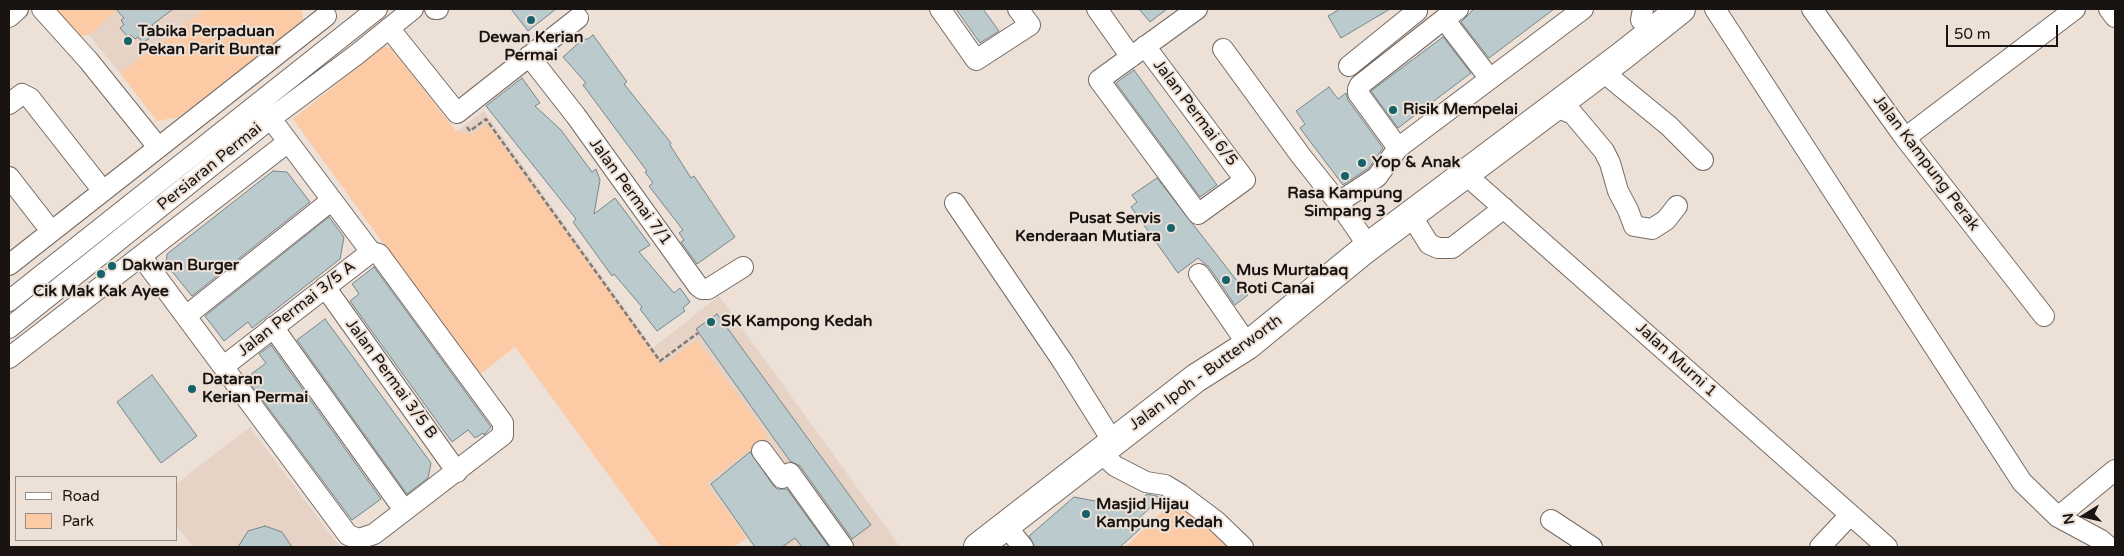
<!DOCTYPE html>
<html>
<head>
<meta charset="utf-8">
<style>
  body { margin:0 }
  #map { position:relative; width:2124px; height:556px; overflow:hidden; background:#ece0d7; font-family:"Varela Round",sans-serif }
  canvas { display:block }
  .frame { position:absolute; inset:0; border:10px solid #191411; pointer-events:none }
  .legend { position:absolute; left:15px; top:476px; width:162px; height:65px; box-sizing:border-box; background:#ece0d7; border:1px solid #988e88; margin:0; padding:6px 9px; list-style:none; font-size:15px; color:#191411 }
  .legend li { display:flex; align-items:center; gap:10px; height:25px }
  .legend b { width:25px; border:1px solid #988e88 }
  .north { position:absolute; left:2059px; top:491px; width:50px; height:50px; -webkit-text-stroke:4px #ece0d7; paint-order:stroke; rotate:260deg; font-size:14px; font-weight:700; line-height:20px; text-align:center; color:#191411 }
  .north::after { content:''; display:block; margin:auto; width:18px; height:22px; background:#191411; clip-path:polygon(50% 0,100% 100%,50% 72%,0 100%) }
  .scale { position:absolute; left:1946px; top:25px; width:112px; height:22px; box-sizing:border-box; border:2px solid #191411; border-top:0; padding-left:6px; font-size:15px; line-height:18px; white-space:nowrap; color:#191411; -webkit-text-stroke:4px #ece0d7; paint-order:stroke }
</style>
</head>
<body>
<div id="map">
<canvas width="2124" height="556"></canvas>
<div class="frame"></div>
<ul class="legend">
<li><b style="height:6px;background:#fff"></b>Road</li>
<li><b style="height:14px;background:#fccaa4"></b>Park</li>
</ul>
<div class="north">N</div>
<div class="scale">50 m</div>
</div>
<script>
const context = document.querySelector('canvas').getContext('2d');
context.lineJoin = 'round';
function fillPath(path, color) {
  context.fillStyle = color;
  context.fill(path, 'evenodd');
}
function shape(rows) {
  const path = new Path2D();
  for (const r of rows) {
    path.moveTo(r[0], r[1]);
    for (let i = 2; i < r.length; i += 2) path.lineTo(r[i], r[i + 1]);
  }
  return path;
}
function trace(path, color, width, dash) {
  context.strokeStyle = color;
  context.lineWidth = width;
  context.lineCap = dash ? 'butt' : 'round';
  context.setLineDash(dash || []);
  context.stroke(path);
}
function label(font, color, halo, rows, align = 'center') {
  context.font = font + ' "Varela Round",sans-serif';
  context.lineWidth = 4;
  context.setLineDash([]);
  context.textBaseline = 'middle';
  context.strokeStyle = halo;
  context.fillStyle = color;
  for (const [text, x, y, turn = 0] of rows) {
    context.save();
    context.translate(x, y);
    context.rotate((+turn || 0) * Math.PI / 180);
    context.textAlign = isNaN(turn) ? turn : align;
    if (halo) context.strokeText(text, 0, 0);
    context.fillText(text, 0, 0);
    context.restore();
  }
}
fillPath(shape([
  [118,9,206,9,120,73,89,35],
  [484,111,653,348,719,296,900,547,753,547,451,135],
  [250,427,340,547,193,547,176,525,176,484]
]), '#e6d3c5');
fillPath(shape([
  [55,9,118,9,89,35,78,36],
  [206,9,302,9,303,21,179,117,157,121,120,73],
  [384,46,392,49,456,131,471,135,487,124,662,365,697,340,768,436,706,483,747,538,734,547,661,547,515,347,479,375,293,119],
  [1173,501,1188,504,1234,547,1125,547]
]), '#fccaa4');
const building = shape([
  [116,9,173,9,152,25,157,32,143,43,138,37,135,39,131,35,128,37,120,28,124,25,121,20,124,18,116,9],
  [511,9,556,9,528,31,511,9],
  [956,9,983,9,999,31,980,43,956,9],
  [1139,9,1167,9,1150,22,1139,9],
  [1340,9,1390,9,1341,38,1328,16,1340,9],
  [1474,9,1554,9,1489,58,1461,22,1474,9],
  [593,35,627,82,624,84,671,143,670,145,691,178,694,176,735,237,697,264,681,242,684,240,679,233,683,230,649,186,653,183,645,172,647,171,583,85,586,83,563,57,583,39,588,39,593,35],
  [1443,37,1471,73,1398,128,1371,91,1443,37],
  [1134,70,1217,185,1200,197,1116,83,1134,70],
  [522,78,540,103,535,106,561,130,592,172,596,169,600,180,594,214,615,198,650,245,639,252,674,293,680,288,690,302,683,308,685,311,657,331,640,309,642,307,614,274,612,276,573,222,576,219,486,106,522,78],
  [1329,87,1338,99,1346,93,1348,100,1383,148,1369,168,1343,185,1300,128,1305,124,1296,111,1329,87],
  [273,171,287,172,310,202,192,296,166,264,167,254,273,171],
  [1157,178,1248,295,1235,305,1209,267,1198,258,1178,273,1131,207,1137,202,1132,195,1157,178],
  [329,217,344,237,340,259,252,328,248,322,224,341,205,316,329,217],
  [374,267,491,427,484,435,483,433,475,438,468,430,452,442,350,301,359,294,352,284,374,267],
  [717,314,871,525,852,539,800,466,790,461,696,329,717,314],
  [325,319,431,463,428,478,407,494,297,340,325,319],
  [271,345,381,499,352,520,246,378,266,363,259,354,271,345],
  [152,375,197,436,161,463,117,402,152,375],
  [750,452,773,485,777,489,787,489,829,547,802,547,795,538,782,547,755,547,711,484,750,452],
  [1147,494,1161,497,1134,523,1140,529,1120,547,1035,547,1029,536,1074,497,1132,508,1147,494],
  [265,526,282,532,292,547,238,547,248,531,265,526]
]);
fillPath(building, '#bbcbcd');
trace(building, '#778688', 1);
const minor = shape([
  [42,9,88,60,158,147],
  [435,9,438,9],
  [940,9,976,60,1030,25,1018,9],
  [1097,9,1131,57],
  [1458,9,1444,19,1490,79],
  [1715,9,2022,482,2058,517,2101,540,2109,547],
  [1812,9,1905,138,2044,316],
  [2109,9,2115,17],
  [9,17,18,9],
  [1641,20,1643,9],
  [389,28,457,113,578,18],
  [1145,46,1245,180,1198,214,1099,80,1197,9],
  [1223,49,1301,156,1340,205,1369,247],
  [529,56,576,116,698,286,702,289,708,289,743,267],
  [1349,66,1417,11,1415,9],
  [1602,71,1669,126,1703,160],
  [9,104,22,94,30,98,103,191],
  [1553,106,1573,114,1604,151,1610,163,1618,191,1628,210,1634,226,1652,229,1666,220,1677,206],
  [1905,138,2075,9],
  [1398,148,1358,93,1358,89,1360,85,1444,19],
  [1465,174,1887,547],
  [9,177,51,231],
  [955,203,1063,362,1113,442],
  [1340,205,1342,200,1377,177,1398,148,1583,9],
  [1411,215,1429,244,1438,248,1452,248,1504,208],
  [141,256,348,535,359,539,374,534,503,435,503,423,379,254,371,252,259,103],
  [9,265,326,16],
  [1199,274,1248,345],
  [325,287,457,472],
  [9,301,377,9],
  [186,316,332,200],
  [273,327,404,510],
  [9,328,270,119,356,55,413,9],
  [9,358,288,142],
  [224,366,371,252],
  [762,451,782,478,790,473,843,547],
  [1100,452,1115,466,1146,482,1165,485,1180,494,1216,521,1243,547],
  [2058,517,2115,470],
  [1551,520,1592,547],
  [1006,526,1023,547],
  [1820,547,1850,515]
]);
const highway = shape([
  [978,547,1196,378,1248,345,1364,250,1622,56,1681,9]
]);
trace(minor, '#766b63', 22);
trace(highway, '#766b63', 30);
trace(shape([
  [467,127,470,131,486,119,660,361,698,333]
]), '#827973', 2.5, [5, 2.5]);
trace(minor, '#fff', 20);
trace(highway, '#fff', 28);
for (const [x, y, r, color] of [
  [531,20,5,"#14626a"],
  [128,41,5,"#14626a"],
  [1393,110,5,"#14626a"],
  [1362,163,5,"#14626a"],
  [1345,176,5,"#14626a"],
  [1171,228,5,"#14626a"],
  [112,266,5,"#14626a"],
  [101,274,5,"#14626a"],
  [1226,280,5,"#14626a"],
  [711,322,5,"#14626a"],
  [192,389,5,"#14626a"],
  [1086,514,5,"#14626a"]
]) {
  const dot = new Path2D();
  dot.arc(x, y, r, 0, 2 * Math.PI);
  context.fillStyle = color;
  context.fill(dot);
  trace(dot, '#ece0d7', 2);
}
label('bold 16px', '#191411', '#ece0d7', [
  ["Tabika Perpaduan",138,32],
  ["Pekan Parit Buntar",138,50],
  ["Dewan Kerian",531,38,"center"],
  ["Permai",531,56,"center"],
  ["Risik Mempelai",1403,110],
  ["Yop & Anak",1372,163],
  ["Rasa Kampung",1345,194,"center"],
  ["Simpang 3",1345,212,"center"],
  ["Pusat Servis",1161,219,"right"],
  ["Kenderaan Mutiara",1161,237,"right"],
  ["Dakwan Burger",122,266],
  ["Mus Murtabaq",1236,271],
  ["Roti Canai",1236,289],
  ["Cik Mak Kak Ayee",101,292,"center"],
  ["SK Kampong Kedah",721,322],
  ["Dataran",202,380],
  ["Kerian Permai",202,398],
  ["Masjid Hijau",1096,505],
  ["Kampung Kedah",1096,523]
], 'left');
label('16px', '#191411', '#ece0d7', [
  ["Jalan Permai 6/5",1195,113,53],
  ["Jalan Kampung Perak",1926,163,53],
  ["Persiaran Permai",210,167,-39],
  ["Jalan Permai 7/1",630,192,54],
  ["Jalan Permai 3/5 A",297,309,-38],
  ["Jalan Murni 1",1676,360,42],
  ["Jalan Ipoh - Butterworth",1206,373,-36],
  ["Jalan Permai 3/5 B",391,379,54]
]);
</script>
</body>
</html>
